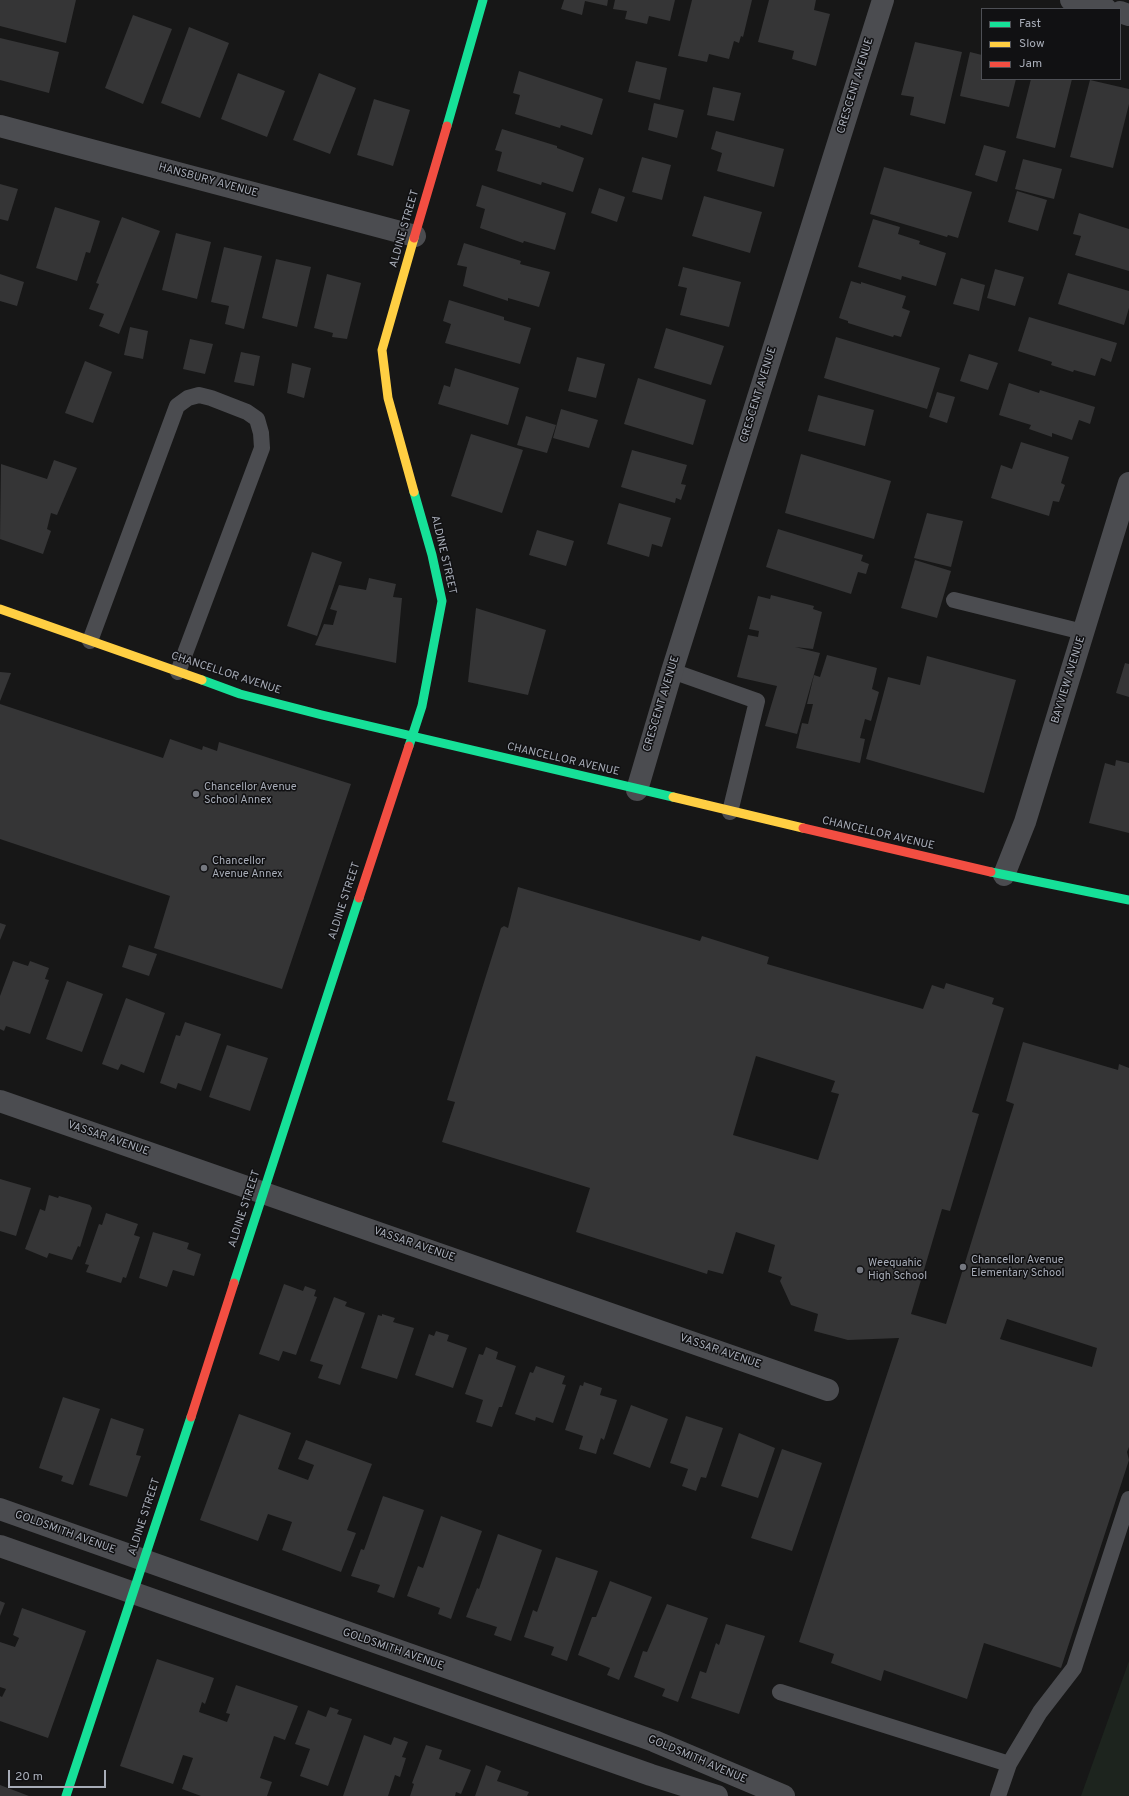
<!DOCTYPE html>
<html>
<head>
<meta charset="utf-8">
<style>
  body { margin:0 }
  #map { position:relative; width:1129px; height:1796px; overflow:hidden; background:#171717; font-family:Overpass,sans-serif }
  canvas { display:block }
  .legend { position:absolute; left:981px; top:8px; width:140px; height:72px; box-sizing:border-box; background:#111113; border:1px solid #4d4f55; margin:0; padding:5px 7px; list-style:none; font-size:12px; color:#a8adb8 }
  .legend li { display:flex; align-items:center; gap:8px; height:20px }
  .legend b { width:20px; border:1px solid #4d4f55 }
  .scale { position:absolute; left:8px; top:1770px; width:98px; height:18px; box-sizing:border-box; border:2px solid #a8adb8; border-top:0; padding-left:5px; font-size:12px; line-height:14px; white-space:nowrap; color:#a8adb8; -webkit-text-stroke:3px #111113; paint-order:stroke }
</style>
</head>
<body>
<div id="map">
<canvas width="1129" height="1796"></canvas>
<ul class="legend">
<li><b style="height:5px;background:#16e098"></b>Fast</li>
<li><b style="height:5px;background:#ffcf43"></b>Slow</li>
<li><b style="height:5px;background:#f24e42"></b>Jam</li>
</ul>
<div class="scale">20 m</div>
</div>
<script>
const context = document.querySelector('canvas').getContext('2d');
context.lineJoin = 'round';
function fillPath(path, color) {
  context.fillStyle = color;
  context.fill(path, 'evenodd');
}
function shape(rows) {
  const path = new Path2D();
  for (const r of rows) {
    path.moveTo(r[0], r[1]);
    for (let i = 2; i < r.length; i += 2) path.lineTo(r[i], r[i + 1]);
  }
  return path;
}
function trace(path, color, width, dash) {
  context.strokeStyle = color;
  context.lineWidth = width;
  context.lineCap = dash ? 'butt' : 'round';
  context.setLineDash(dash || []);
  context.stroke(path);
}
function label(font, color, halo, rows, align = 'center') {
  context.font = font + ' Overpass,sans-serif';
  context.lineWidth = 3;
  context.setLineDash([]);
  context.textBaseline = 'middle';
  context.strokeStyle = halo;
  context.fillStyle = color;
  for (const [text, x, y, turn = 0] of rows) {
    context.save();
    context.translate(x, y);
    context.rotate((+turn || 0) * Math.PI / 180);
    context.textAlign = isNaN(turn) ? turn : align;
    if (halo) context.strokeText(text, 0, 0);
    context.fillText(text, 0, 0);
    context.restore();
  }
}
fillPath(shape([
  [1129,1661,1129,1796,1081,1796]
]), '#1d241e');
fillPath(shape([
  [0,0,76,0,66,43,0,26],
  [564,0,608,0,607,6,585,1,582,15,561,9],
  [615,0,675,0,670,21,649,16,647,24,625,19,627,11,613,9],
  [692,0,752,0,743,37,741,36,739,43,734,41,729,59,709,54,707,62,678,56],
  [769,0,816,0,814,10,830,14,816,66,792,59,794,51,758,42],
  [133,15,172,29,143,104,105,88],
  [189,27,229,43,200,118,161,103],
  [0,38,59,52,49,93,0,80],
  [915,42,962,52,945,124,910,115,914,97,901,95],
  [970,52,982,55,982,79,1016,79,1009,107,960,96],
  [636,61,667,68,660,100,628,92],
  [519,71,603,99,592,135,561,125,560,128,515,114,520,95,513,93],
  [238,73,285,91,267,137,221,119],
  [319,73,356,88,330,154,293,140],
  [1031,79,1072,79,1055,148,1016,138],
  [1090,80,1129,89,1129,104,1113,168,1070,157],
  [713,87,741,93,734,121,707,115],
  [374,99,410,110,393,166,357,155],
  [654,103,684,110,677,138,648,130],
  [502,129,557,146,557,148,584,158,573,192,542,182,541,185,497,171,502,152,495,150],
  [716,131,784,149,774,187,717,171,722,153,711,149],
  [984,145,1006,151,997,182,975,175],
  [642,157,671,165,662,200,632,192],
  [1023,159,1062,169,1054,199,1015,189],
  [884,167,972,192,958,238,948,235,947,237,870,214],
  [0,184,18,189,8,221,0,219],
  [482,185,566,213,555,250,524,241,523,243,480,228,485,209,476,206],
  [599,188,625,197,617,222,591,213],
  [1017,191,1047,200,1038,231,1008,222],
  [704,196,762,212,750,253,692,236],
  [55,207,100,221,90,253,86,252,77,281,36,268],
  [1079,213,1129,229,1129,271,1075,255,1081,236,1073,234],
  [122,217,160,231,119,334,99,326,104,314,89,309,99,284,96,283],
  [873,219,900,227,898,234,920,241,919,244,946,253,936,286,902,276,901,280,858,267],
  [176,233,211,242,197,299,162,290],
  [464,243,521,261,520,264,550,272,539,307,508,298,508,301,463,286,467,267,457,265],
  [224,247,262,256,244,329,225,324,229,306,211,302],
  [276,259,311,267,297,327,262,318],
  [683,267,741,282,729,327,680,315,687,288,678,286],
  [995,269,1024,277,1015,306,987,298],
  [1068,273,1129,291,1129,308,1124,325,1058,304],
  [0,274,24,282,17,306,0,301],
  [327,274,361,283,347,339,332,337,333,333,314,328],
  [961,278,985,285,979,311,953,304],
  [851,281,861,284,861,282,906,296,902,308,910,311,901,337,894,335,893,337,848,323,848,321,839,318],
  [449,300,504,317,504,320,531,328,520,364,445,343,451,324,443,321],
  [1029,317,1117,343,1111,362,1101,358,1095,376,1074,370,1073,372,1051,365,1052,362,1018,351],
  [130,327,148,331,143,359,124,355],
  [666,328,724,346,711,385,654,368],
  [836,337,940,368,927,409,824,378],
  [190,339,213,344,205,374,183,369],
  [241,352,260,356,254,386,234,382],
  [969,354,998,363,988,390,960,381],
  [577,357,605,364,596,398,568,391],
  [85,361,112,372,93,423,65,413],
  [292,363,311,368,304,398,287,393],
  [455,368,519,388,508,425,438,404,444,385,450,387],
  [638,378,706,400,693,445,624,424],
  [1009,383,1039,393,1040,390,1095,407,1090,424,1079,420,1072,440,1052,433,1052,437,1029,429,1031,425,999,415],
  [937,392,955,397,947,423,929,417],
  [818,395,874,410,865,446,808,431],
  [561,409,598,420,589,448,553,438],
  [526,416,556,425,547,453,517,445],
  [471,434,523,450,502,513,451,496],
  [1021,442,1069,457,1061,483,1065,485,1059,502,1053,501,1049,516,991,498,1001,465,1012,469],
  [632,450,687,465,681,484,686,485,681,500,676,498,675,503,621,487],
  [801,454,891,481,874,539,785,513],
  [54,460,77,468,57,515,51,513,47,529,51,531,43,554,0,539,1,464,47,479],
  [619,503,671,518,662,547,652,544,649,557,607,544],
  [927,513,963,521,951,567,914,558],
  [778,529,863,555,861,561,869,564,866,574,858,572,851,594,766,567],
  [537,530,574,541,566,566,529,555],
  [312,552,342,562,317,636,287,626],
  [915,560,951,571,937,618,901,608],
  [369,578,396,584,393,597,402,598,396,663,315,645,324,624,333,625,337,611,330,609,339,585,366,590],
  [771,595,814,606,813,609,822,612,813,649,795,647,820,653,797,734,765,726,777,686,737,677,748,635,758,637,759,631,749,629,758,596,770,599],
  [476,608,546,630,528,695,468,682],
  [827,655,877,668,872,689,879,692,871,721,865,719,860,738,865,739,860,763,796,748,802,723,808,724,813,704,807,704,814,675,820,677],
  [927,656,1016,680,984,793,866,759,888,677,920,685],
  [1125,663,1129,664,1129,697,1116,693],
  [0,672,11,673,0,701],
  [0,704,163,758,170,739,202,750,203,746,217,751,219,742,351,784,282,989,154,948,170,896,0,839],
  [1116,760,1129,763,1129,833,1089,823,1105,763,1115,766],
  [518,887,700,941,702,936,769,957,767,964,923,1009,932,985,944,989,946,983,994,998,992,1004,1004,1008,972,1112,979,1114,950,1211,942,1209,911,1314,946,1324,1014,1104,1006,1101,1023,1042,1118,1070,1119,1064,1129,1068,1129,1447,1127,1452,1129,1460,1061,1668,984,1643,967,1699,884,1670,881,1681,831,1663,834,1654,799,1642,899,1338,848,1340,814,1331,818,1314,791,1305,780,1281,782,1277,768,1272,775,1245,736,1232,723,1274,708,1270,707,1274,576,1232,590,1188,442,1142,455,1102,447,1100,501,928,504,926,508,928],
  [756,1056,835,1081,831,1092,839,1094,818,1160,733,1135],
  [1007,1319,1097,1348,1092,1367,1000,1339],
  [0,923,6,925,0,940],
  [129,945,157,954,149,976,122,967],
  [13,961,28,966,30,961,49,968,45,979,49,980,30,1034,6,1026,4,1031,0,1029,0,996],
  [67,981,103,994,82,1052,46,1039],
  [126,998,165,1013,144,1073,121,1064,118,1070,102,1064],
  [185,1022,221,1034,201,1091,178,1083,176,1089,160,1083,176,1035,180,1036],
  [227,1045,268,1058,250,1111,209,1097],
  [0,1179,31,1188,16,1236,0,1231],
  [49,1195,58,1198,59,1196,90,1205,92,1208,80,1247,78,1246,72,1260,49,1253,47,1258,25,1249,40,1209,45,1211],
  [106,1213,138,1224,134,1235,140,1237,126,1278,123,1277,121,1283,86,1272,89,1265,85,1264,99,1224,102,1225],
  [153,1232,189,1243,187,1249,201,1254,194,1276,173,1270,167,1287,139,1278],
  [284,1284,303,1291,305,1286,316,1290,314,1296,317,1297,296,1355,283,1351,279,1361,259,1354],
  [334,1297,347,1302,345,1306,365,1313,340,1385,318,1378,323,1365,310,1361],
  [382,1314,395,1318,393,1322,414,1328,397,1379,361,1368,378,1315,382,1316],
  [436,1331,449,1335,447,1341,467,1348,453,1388,415,1375,429,1334,434,1336],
  [486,1347,498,1352,496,1359,516,1366,502,1407,499,1407,492,1427,476,1422,483,1400,465,1394,479,1354,483,1355],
  [536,1366,565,1376,562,1384,566,1385,553,1423,536,1417,535,1421,515,1414,530,1372,533,1373],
  [584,1382,602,1388,600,1395,617,1400,604,1440,601,1438,596,1454,579,1449,583,1436,565,1430,580,1385,583,1386],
  [63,1397,100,1409,73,1485,61,1481,63,1476,39,1468],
  [631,1405,668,1419,650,1468,613,1454],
  [239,1414,291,1433,278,1469,308,1480,314,1465,298,1459,306,1440,372,1464,347,1530,356,1533,341,1572,282,1550,292,1522,268,1514,258,1541,200,1520],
  [686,1416,723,1428,706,1478,701,1477,696,1491,682,1486,688,1469,670,1463],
  [111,1418,144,1429,136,1455,141,1456,127,1497,89,1485],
  [739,1433,775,1448,758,1498,721,1486],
  [782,1449,822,1463,792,1551,751,1538],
  [383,1496,424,1510,394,1598,377,1592,380,1585,351,1576,361,1549,364,1550],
  [441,1516,482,1531,451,1619,438,1614,440,1608,407,1596,418,1566,423,1568],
  [498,1534,542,1550,511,1641,494,1635,497,1627,466,1617,477,1588,479,1589],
  [556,1557,598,1571,567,1661,551,1655,554,1647,524,1637,533,1610,537,1612],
  [610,1581,652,1597,619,1680,607,1675,610,1668,578,1655,592,1617,596,1617],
  [0,1601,5,1603,0,1616],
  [667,1604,708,1618,678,1702,662,1696,665,1689,634,1677,643,1651,647,1652],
  [22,1608,86,1631,48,1738,0,1721,0,1696,2,1697,6,1689,0,1687,0,1642,15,1647,19,1638,13,1635],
  [726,1624,765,1636,739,1714,691,1698,700,1671,706,1673,716,1643,719,1645],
  [157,1659,214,1678,205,1704,202,1702,199,1712,227,1722,230,1714,226,1713,236,1685,298,1706,285,1740,274,1736,260,1778,272,1782,267,1796,201,1796,182,1789,193,1758,183,1755,173,1784,120,1766],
  [330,1707,339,1710,337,1714,352,1719,328,1786,300,1776,310,1749,295,1744,308,1710,326,1717],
  [364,1735,391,1745,394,1737,408,1742,402,1757,406,1758,400,1777,395,1775,388,1796,343,1796],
  [426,1745,442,1750,439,1759,471,1770,461,1794,456,1792,455,1796,410,1796,414,1784,412,1783],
  [486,1765,501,1771,497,1781,529,1792,527,1796,475,1796],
  [0,1785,29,1796,0,1796]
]), '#353536');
trace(shape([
  [954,600,1083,632],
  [90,641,177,406,188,398,199,395,211,398,247,412,257,419,261,433,262,448,178,672],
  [672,671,757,701,730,812],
  [780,1692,1009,1764,998,1796],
  [1009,1764,1040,1712,1074,1668,1129,1499]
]), '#4b4c50', 16);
trace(shape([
  [1071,0,1106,9],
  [1120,12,1129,15],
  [0,126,415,236],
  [637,790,672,671,883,0],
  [1004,875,1025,822,1129,483],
  [0,1101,828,1390],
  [0,1509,654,1741,784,1796],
  [0,1546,651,1775,717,1796]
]), '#4b4c50', 22);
trace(shape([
  [447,126,483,0],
  [202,680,240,694,322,715,673,797],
  [409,746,422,706,442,601,432,555,414,492],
  [991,872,1129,900],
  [234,1283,359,898],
  [66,1796,191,1417]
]), '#16e098', 9);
trace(shape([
  [414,492,388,398,382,350,414,238],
  [0,609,202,680],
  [673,797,803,828]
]), '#ffcf43', 9);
trace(shape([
  [414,238,447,126],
  [803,828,991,872],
  [359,898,409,746],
  [191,1417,234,1283]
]), '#f24e42', 9);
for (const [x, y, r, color] of [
  [196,794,4,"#757880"],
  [204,868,4,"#757880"],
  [963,1267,4,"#757880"],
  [860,1270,4,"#757880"]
]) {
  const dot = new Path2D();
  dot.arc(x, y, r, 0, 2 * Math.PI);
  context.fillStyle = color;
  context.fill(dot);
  trace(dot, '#111113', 1.5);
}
label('11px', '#a8adb8', '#111113', [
  ["CRESCENT AVENUE",856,86,-73],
  ["HANSBURY AVENUE",208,181,15],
  ["ALDINE STREET",405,229,-74],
  ["CRESCENT AVENUE",759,395,-73],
  ["ALDINE STREET",443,555,77],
  ["CHANCELLOR AVENUE",226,674,18],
  ["BAYVIEW AVENUE",1069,680,-73],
  ["CRESCENT AVENUE",662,704,-73],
  ["CHANCELLOR AVENUE",563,760,13],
  ["CHANCELLOR AVENUE",878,834,13],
  ["ALDINE STREET",345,901,-72],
  ["VASSAR AVENUE",108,1139,19],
  ["ALDINE STREET",245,1209,-72],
  ["VASSAR AVENUE",414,1245,19],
  ["VASSAR AVENUE",720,1352,19],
  ["ALDINE STREET",145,1517,-72],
  ["GOLDSMITH AVENUE",65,1533,20],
  ["GOLDSMITH AVENUE",393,1650,19],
  ["GOLDSMITH AVENUE",697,1760,23]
]);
label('11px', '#a8adb8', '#111113', [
  ["Chancellor Avenue",204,788],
  ["School Annex",204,801],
  ["Chancellor",212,862],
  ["Avenue Annex",212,875],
  ["Chancellor Avenue",971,1261],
  ["Elementary School",971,1274],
  ["Weequahic",868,1264],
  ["High School",868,1277]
], 'left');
</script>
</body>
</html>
